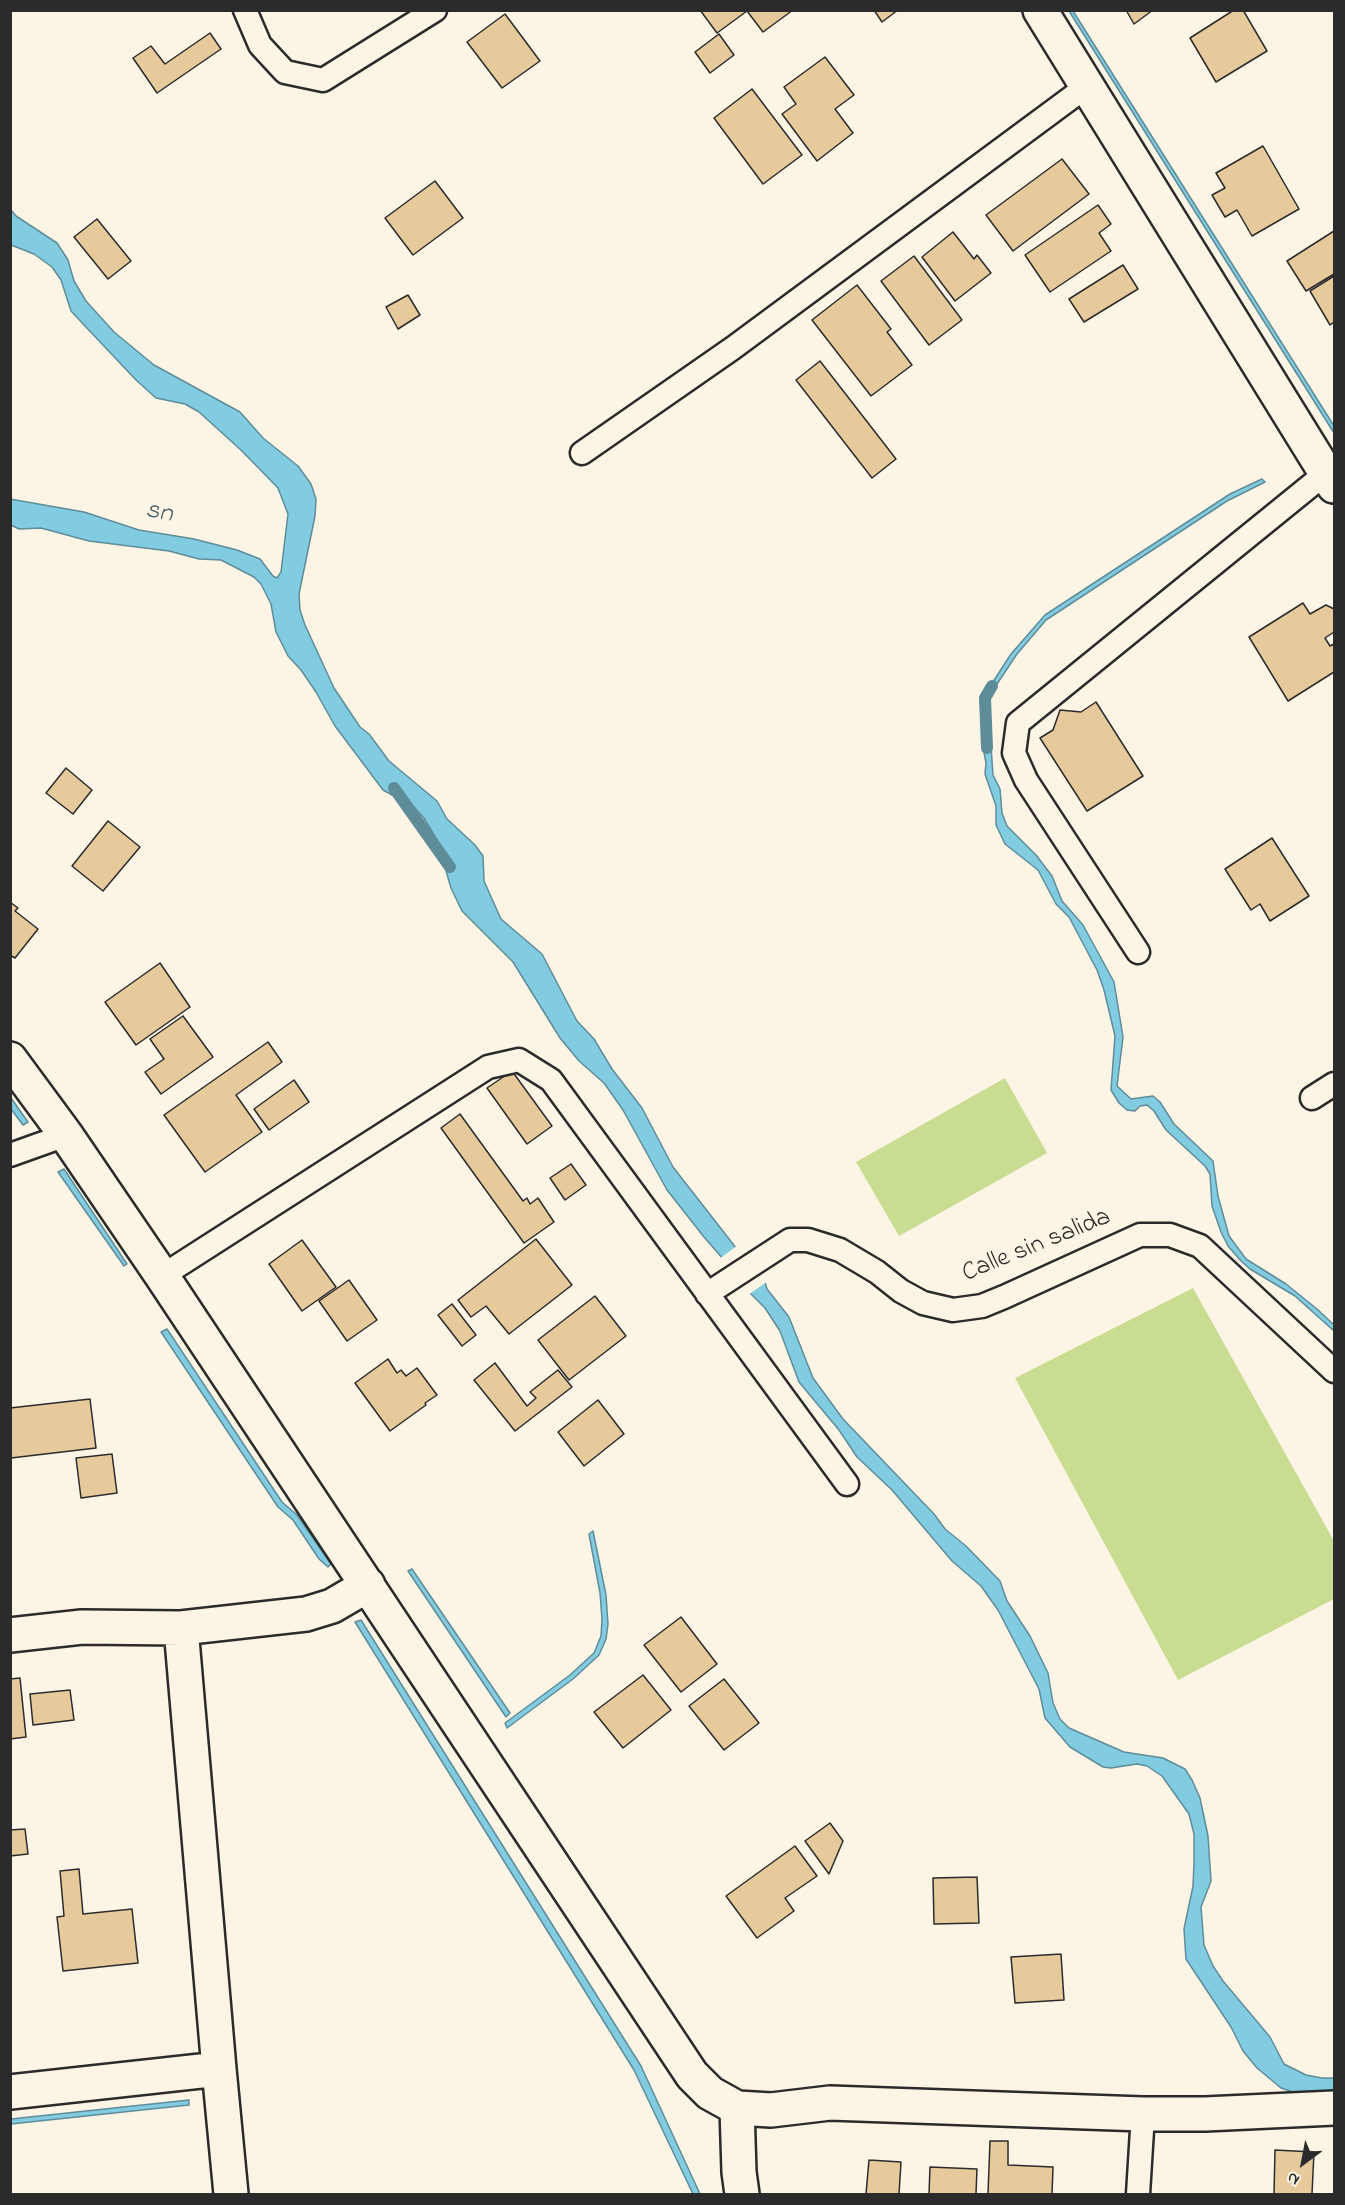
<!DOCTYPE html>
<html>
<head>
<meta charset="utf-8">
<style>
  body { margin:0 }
  #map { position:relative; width:1345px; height:2205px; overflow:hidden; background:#fcf5e5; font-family:"Indie Flower",sans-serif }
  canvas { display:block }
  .frame { position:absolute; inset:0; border:12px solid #2b2b2b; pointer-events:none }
  .north { position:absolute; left:1273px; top:2133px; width:60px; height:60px; -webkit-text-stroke:4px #fcf5e5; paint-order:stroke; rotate:212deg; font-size:16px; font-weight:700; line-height:24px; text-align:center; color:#2b2b2b }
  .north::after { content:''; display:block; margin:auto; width:21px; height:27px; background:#2b2b2b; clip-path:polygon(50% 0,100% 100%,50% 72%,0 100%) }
</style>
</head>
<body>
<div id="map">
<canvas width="1345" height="2205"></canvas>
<div class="frame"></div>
<div class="north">N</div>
</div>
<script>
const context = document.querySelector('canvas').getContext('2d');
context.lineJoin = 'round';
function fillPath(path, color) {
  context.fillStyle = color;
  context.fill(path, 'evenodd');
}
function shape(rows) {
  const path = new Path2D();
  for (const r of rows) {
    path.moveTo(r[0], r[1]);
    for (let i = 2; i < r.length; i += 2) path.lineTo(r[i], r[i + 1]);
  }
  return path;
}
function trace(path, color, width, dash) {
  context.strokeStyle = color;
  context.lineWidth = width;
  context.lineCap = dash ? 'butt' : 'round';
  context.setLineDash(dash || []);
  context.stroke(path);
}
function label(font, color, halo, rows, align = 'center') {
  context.font = font + ' "Indie Flower",sans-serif';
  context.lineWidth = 6;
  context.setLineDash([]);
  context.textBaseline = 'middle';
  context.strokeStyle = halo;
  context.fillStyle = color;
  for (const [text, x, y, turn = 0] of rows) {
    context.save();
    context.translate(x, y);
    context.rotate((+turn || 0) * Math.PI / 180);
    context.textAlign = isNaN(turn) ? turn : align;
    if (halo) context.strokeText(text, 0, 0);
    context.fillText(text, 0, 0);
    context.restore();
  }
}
fillPath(shape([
  [1005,1078,1047,1153,899,1236,856,1162],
  [1193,1288,1334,1541,1334,1599,1178,1680,1015,1378]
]), '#c9dd92');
const water = shape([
  [1069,11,1073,11,1334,426,1334,433,1069,11],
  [11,210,16,216,57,243,68,260,74,281,86,301,114,332,154,365,240,412,263,438,298,466,311,484,316,499,315,516,299,594,300,610,305,625,334,688,360,727,369,734,389,761,437,801,447,819,475,845,483,856,484,881,501,919,542,954,577,1021,594,1039,612,1069,642,1108,673,1167,740,1253,724,1260,704,1237,667,1190,623,1110,604,1083,579,1061,560,1038,513,962,462,911,451,888,437,840,424,818,414,807,383,790,335,726,316,692,301,670,288,656,276,632,271,604,261,584,254,577,221,560,199,559,169,551,89,541,41,528,19,529,11,525,10,499,84,512,139,530,194,539,237,550,260,559,273,576,277,578,281,572,288,514,278,488,242,451,199,412,185,404,156,398,136,380,85,326,71,311,61,280,52,267,34,254,11,245,11,210],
  [1262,479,1265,482,1227,501,1046,620,1017,654,987,699,980,702,1011,654,1045,615,1230,494,1262,479],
  [990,731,993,775,1000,789,1002,813,1007,826,1036,855,1052,876,1062,901,1083,925,1114,982,1123,1037,1117,1086,1131,1099,1153,1096,1160,1102,1174,1124,1213,1161,1218,1196,1229,1236,1246,1259,1286,1284,1317,1309,1334,1325,1334,1331,1295,1296,1250,1269,1241,1261,1228,1246,1221,1232,1212,1206,1210,1174,1205,1166,1166,1130,1154,1111,1147,1105,1140,1106,1135,1111,1127,1110,1119,1103,1111,1090,1115,1036,1104,990,1097,970,1069,917,1056,904,1038,870,1005,844,996,825,996,806,985,774,986,763,983,747,982,734,990,731],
  [11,1098,28,1122,23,1125,11,1109,11,1098],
  [64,1169,127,1264,124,1266,58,1172,64,1169],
  [763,1275,767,1289,789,1317,813,1378,843,1419,934,1514,945,1529,966,1546,1000,1581,1007,1601,1030,1636,1048,1673,1053,1703,1060,1719,1069,1728,1124,1752,1163,1758,1185,1769,1192,1780,1200,1798,1208,1836,1211,1881,1201,1907,1204,1945,1213,1966,1223,1981,1270,2037,1284,2064,1306,2075,1322,2078,1334,2078,1334,2096,1308,2097,1281,2088,1257,2068,1243,2051,1231,2027,1186,1959,1184,1929,1193,1886,1194,1863,1194,1834,1189,1814,1162,1776,1147,1766,1137,1764,1111,1768,1103,1767,1070,1747,1045,1718,1039,1689,998,1610,981,1586,952,1561,892,1490,857,1457,839,1430,799,1382,780,1331,765,1308,749,1292,763,1275],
  [167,1329,282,1502,297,1515,331,1564,328,1567,319,1559,293,1520,278,1507,161,1332,167,1329],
  [593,1531,606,1595,608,1624,606,1639,599,1655,573,1679,507,1728,505,1723,570,1675,594,1653,601,1636,602,1619,600,1593,589,1534,593,1531],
  [412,1569,510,1713,506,1717,408,1571,412,1569],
  [361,1620,641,2066,700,2194,693,2194,634,2070,355,1622,361,1620],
  [189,2100,189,2105,11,2124,11,2119,189,2100]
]);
fillPath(water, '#82cce2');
trace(water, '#5f8c99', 1.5);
fillPath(shape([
  [738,1245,743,1251,742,1255,725,1263,719,1259],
  [762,1272,765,1273,768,1281,748,1295,742,1285]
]), '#fcf5e5');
trace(shape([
  [987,748,985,698,992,686],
  [394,788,450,867]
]), '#5f8c99', 12);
const building = shape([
  [700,10,793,10,763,32,747,11,717,33,700,10],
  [874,10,898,10,882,22,874,10],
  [1126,10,1153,10,1134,24,1126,10],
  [1234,10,1243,10,1267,51,1216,82,1190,38,1234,10],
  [505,14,540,61,502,88,467,42,505,14],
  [210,33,221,49,157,93,133,58,151,46,165,64,210,33],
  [719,34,734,55,710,73,695,52,719,34],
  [825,57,854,95,835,109,853,133,817,161,782,114,796,104,784,87,825,57],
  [752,89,802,155,763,184,714,118,752,89],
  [1263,146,1299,209,1252,236,1237,210,1225,217,1212,195,1225,188,1216,173,1263,146],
  [1062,159,1089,194,1013,251,986,215,1062,159],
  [435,181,463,218,413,255,385,218,435,181],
  [1098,205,1111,224,1099,233,1111,251,1050,292,1025,255,1098,205],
  [97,219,131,261,108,279,74,237,97,219],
  [1334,231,1334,274,1306,291,1287,261,1334,231],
  [953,232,974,259,977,255,991,273,955,301,922,257,953,232],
  [914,256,962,320,929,345,881,281,914,256],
  [1123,265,1138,289,1084,322,1069,299,1123,265],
  [1334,276,1334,322,1330,325,1310,291,1334,276],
  [857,285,891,329,887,332,912,365,871,396,812,320,857,285],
  [408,295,420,315,398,329,386,307,408,295],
  [820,361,896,459,872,478,796,380,820,361],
  [1303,603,1310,614,1326,605,1334,609,1334,632,1325,638,1330,646,1334,644,1334,672,1288,701,1249,637,1303,603],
  [1096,702,1143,776,1087,811,1040,738,1053,730,1060,710,1081,712,1096,702],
  [66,768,92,790,73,814,46,793,66,768],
  [108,821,140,847,103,891,72,866,108,821],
  [1272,838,1309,896,1270,921,1260,904,1251,910,1225,869,1272,838],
  [10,902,18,908,15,911,38,929,15,958,10,955,10,902],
  [160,963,190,1007,136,1045,105,1002,160,963],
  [183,1016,213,1057,161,1094,145,1072,164,1059,150,1039,183,1016],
  [268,1042,282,1062,236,1095,262,1132,205,1172,164,1115,268,1042],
  [512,1071,552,1126,527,1144,487,1088,512,1071],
  [294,1080,309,1102,269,1130,254,1109,294,1080],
  [460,1114,523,1201,527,1198,530,1204,538,1198,554,1222,524,1243,441,1128,460,1114],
  [571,1164,586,1185,565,1200,550,1178,571,1164],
  [536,1239,572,1285,509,1334,486,1306,471,1317,458,1300,536,1239],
  [302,1240,336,1287,302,1311,269,1264,302,1240],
  [349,1280,377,1320,347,1341,319,1301,349,1280],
  [595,1296,626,1336,569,1380,538,1340,595,1296],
  [452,1304,476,1335,462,1346,438,1315,452,1304],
  [388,1359,397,1373,401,1370,406,1376,417,1368,437,1395,425,1403,426,1405,390,1431,355,1383,388,1359],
  [495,1363,527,1406,536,1398,530,1392,558,1370,572,1387,515,1431,474,1380,495,1363],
  [90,1399,96,1448,11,1458,10,1408,90,1399],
  [598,1400,624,1434,584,1466,558,1432,598,1400],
  [112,1454,117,1493,81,1498,76,1458,112,1454],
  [681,1617,717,1664,681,1692,644,1645,681,1617],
  [643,1675,671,1710,623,1748,594,1712,643,1675],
  [20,1678,26,1737,10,1739,10,1679,20,1678],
  [724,1679,759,1723,724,1750,689,1706,724,1679],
  [70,1690,74,1720,33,1725,30,1694,70,1690],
  [830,1823,843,1841,829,1874,805,1841,830,1823],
  [25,1829,28,1854,10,1856,10,1830,25,1829],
  [795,1846,817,1876,785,1898,794,1911,757,1938,726,1896,795,1846],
  [79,1869,83,1914,132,1909,138,1963,63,1971,57,1917,64,1916,60,1871,79,1869],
  [977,1877,979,1923,934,1924,933,1878,977,1877],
  [1061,1954,1064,2000,1015,2003,1011,1957,1061,1954],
  [990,2141,1008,2141,1008,2165,1053,2167,1052,2194,988,2194,990,2141],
  [1275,2150,1314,2152,1312,2194,1274,2194,1275,2150],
  [869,2160,901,2162,899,2194,866,2194,869,2160],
  [930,2167,977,2169,976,2194,929,2194,930,2167]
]);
fillPath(building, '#e7ca9b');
trace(building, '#2b2b2b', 1.5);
const service = shape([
  [245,10,260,45,285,72,323,80,435,10],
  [582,453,733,348,1087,86],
  [1138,952,1026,780,1014,753,1018,723,1326,473],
  [1312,1098,1334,1084],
  [10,1155,66,1135],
  [162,1276,488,1067,519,1060,551,1080,847,1484],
  [707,1294,790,1240,808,1240,840,1250,877,1272,901,1291,923,1303,953,1310,982,1306,1004,1297,1140,1235,1170,1235,1200,1246,1334,1371],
  [1138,2194,1143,2114]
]);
const minor = shape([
  [1040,10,1334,486],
  [10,1059,66,1135,162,1276,692,2075,710,2093,737,2108,771,2110,830,2103,1143,2114,1205,2114,1334,2108],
  [181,1628,219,2069,231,2194],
  [10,1635,82,1627,181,1628,306,1614,332,1606,368,1585],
  [10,2092,219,2069],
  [737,2108,739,2172,742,2194]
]);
trace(service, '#2b2b2b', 27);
trace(minor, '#2b2b2b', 38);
trace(service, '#fcf5e5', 22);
trace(minor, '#fcf5e5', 33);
label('26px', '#2b2b2b', '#fcf5e5', [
  ["Calle sin salida",1037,1247,-22]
]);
label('italic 27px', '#455b62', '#fcf5e5', [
  ["sn",159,514,11]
]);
</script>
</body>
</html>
